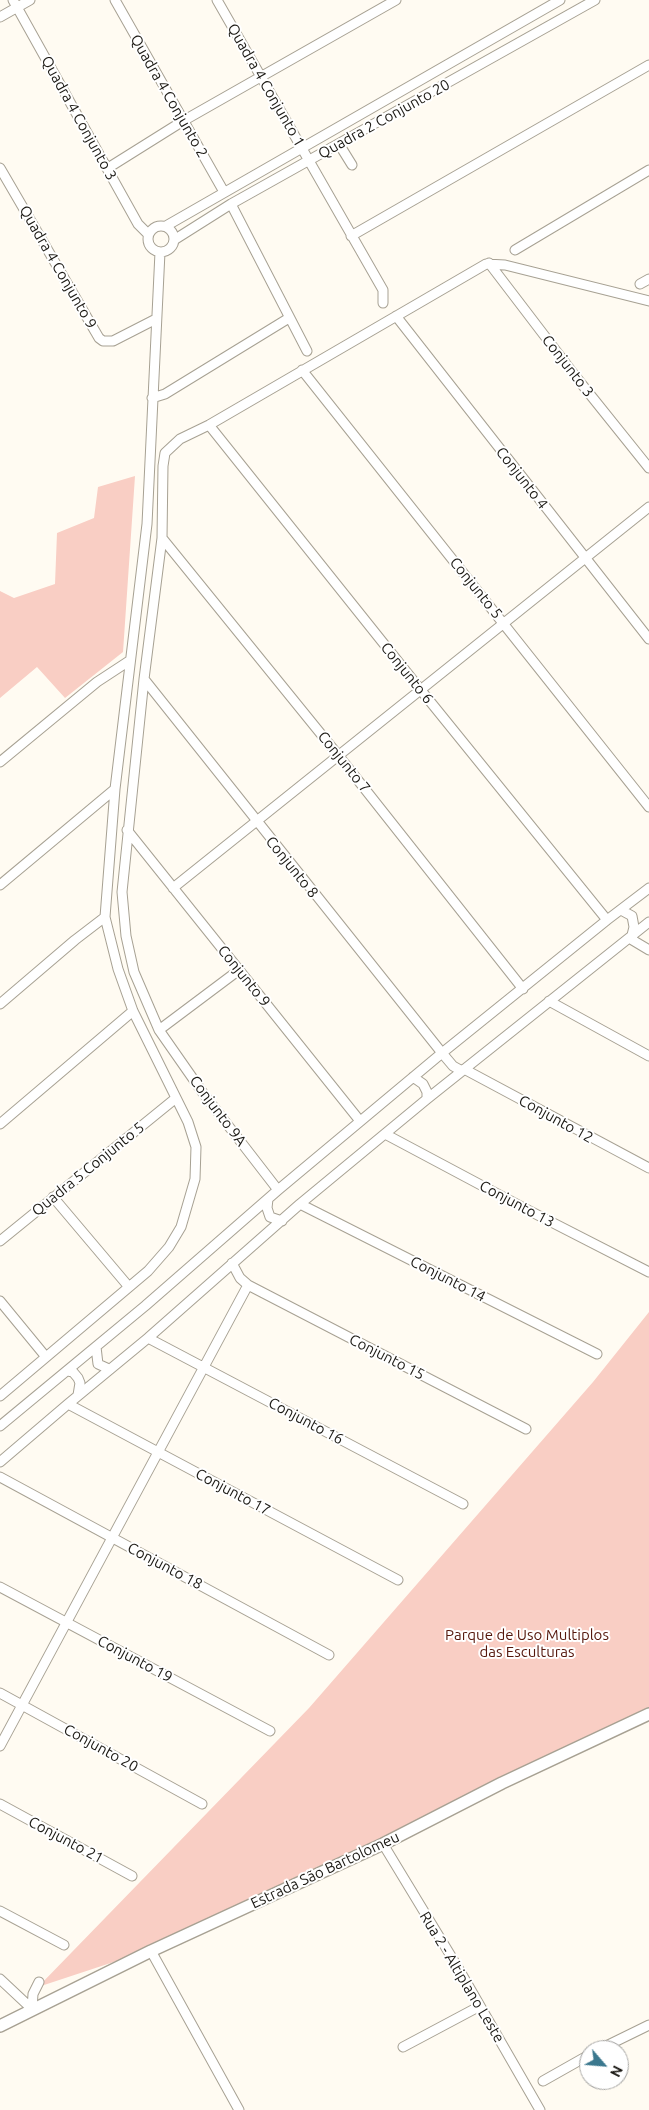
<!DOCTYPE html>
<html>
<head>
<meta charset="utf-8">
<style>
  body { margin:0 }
  #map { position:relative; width:649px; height:2110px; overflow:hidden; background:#fffbf2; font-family:Ubuntu,sans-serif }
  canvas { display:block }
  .north { position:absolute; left:579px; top:2040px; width:50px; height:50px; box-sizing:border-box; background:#fff; border:1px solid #a4a3a1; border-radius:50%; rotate:117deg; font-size:14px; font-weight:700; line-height:20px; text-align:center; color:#1b1914 }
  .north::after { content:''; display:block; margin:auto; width:18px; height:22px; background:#3b788e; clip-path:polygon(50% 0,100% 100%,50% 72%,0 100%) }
</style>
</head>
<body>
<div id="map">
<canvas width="649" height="2110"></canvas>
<div class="north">N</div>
</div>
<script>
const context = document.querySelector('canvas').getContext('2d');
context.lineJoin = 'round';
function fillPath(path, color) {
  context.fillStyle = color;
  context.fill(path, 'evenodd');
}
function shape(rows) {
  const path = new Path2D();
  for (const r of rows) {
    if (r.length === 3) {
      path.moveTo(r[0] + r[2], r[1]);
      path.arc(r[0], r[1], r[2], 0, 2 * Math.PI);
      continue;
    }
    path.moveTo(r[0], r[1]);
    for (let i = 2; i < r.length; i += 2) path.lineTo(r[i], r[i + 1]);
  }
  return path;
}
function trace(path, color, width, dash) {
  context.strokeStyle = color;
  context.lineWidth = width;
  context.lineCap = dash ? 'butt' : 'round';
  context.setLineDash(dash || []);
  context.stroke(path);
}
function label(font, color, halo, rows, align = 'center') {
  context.font = font + ' Ubuntu,sans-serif';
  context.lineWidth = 4;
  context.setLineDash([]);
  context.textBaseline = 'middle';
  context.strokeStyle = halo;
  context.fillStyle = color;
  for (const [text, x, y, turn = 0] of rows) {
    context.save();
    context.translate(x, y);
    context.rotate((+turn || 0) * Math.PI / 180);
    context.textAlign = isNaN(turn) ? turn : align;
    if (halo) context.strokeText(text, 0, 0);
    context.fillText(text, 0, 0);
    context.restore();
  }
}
fillPath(shape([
  [135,476,123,652,65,698,37,667,0,698,0,591,14,598,55,584,57,533,94,518,98,487],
  [649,1312,649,1721,385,1844,150,1950,38,1987,309,1708,593,1382]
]), '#f9cec4');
const minor = shape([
  [13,0,138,224,148,234],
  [115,0,224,192],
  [217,0,383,290,383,303],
  [0,17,30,0],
  [339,144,352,165],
  [0,168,99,338,103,341,113,341,156,319],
  [108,168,183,121,396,0],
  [231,204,307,351],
  [161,239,13],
  [166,226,560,0],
  [351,236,649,65],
  [174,240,231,204,595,0],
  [515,250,649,170],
  [489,263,576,377,649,468],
  [640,284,649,279],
  [396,316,649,639],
  [302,370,649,807],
  [152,398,165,394,289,318],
  [209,425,420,689,607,920],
  [162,538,338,755,523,989],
  [144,679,442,1053,453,1066,462,1071],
  [0,762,97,682,129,661],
  [127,830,360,1121],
  [0,885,115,789],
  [173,888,649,507],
  [621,910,632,916,634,927,632,935],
  [629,938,649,950],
  [549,1001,649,1056],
  [0,1004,75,940,105,917],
  [159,1030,239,970],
  [464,1069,649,1168],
  [413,1077,423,1084,427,1092,427,1099],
  [0,1124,133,1011],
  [385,1134,524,1208,649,1272],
  [278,1190,203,1093,159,1030,134,972,126,936,122,892,144,679,162,538,163,466,165,453,180,439,209,425,486,264,505,265,649,301],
  [53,1197,129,1287],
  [268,1199,267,1208,270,1217,282,1221],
  [300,1204,597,1354],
  [0,1241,176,1098],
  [232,1263,240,1278,248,1285,526,1429],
  [0,1301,46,1357],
  [148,1338,463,1504],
  [96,1347,98,1364,109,1369],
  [68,1371,73,1372,78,1378,80,1383,78,1395],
  [0,1396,148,1271,169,1247,181,1227,195,1179,196,1147,188,1122,133,1011,118,969,105,917,115,789,147,524,160,252],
  [68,1404,398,1580],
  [0,1426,145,1306,278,1190,442,1053,607,920,649,888],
  [0,1462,68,1404,148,1338,300,1204,427,1099,649,922],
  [0,1477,329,1655],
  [0,1587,270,1731],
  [0,1693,202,1804],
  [0,1746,248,1285],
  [0,1804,132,1876],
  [383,1844,457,1966,540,2110],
  [0,1911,64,1945],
  [151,1951,239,2110],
  [0,1979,32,2009],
  [32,2009,33,1994,39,1982],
  [403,2047,480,2006],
  [598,2050,649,2025],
  [543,2081,589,2055]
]);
const tertiary = shape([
  [0,2026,151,1951,383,1844,502,1783,649,1714]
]);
trace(minor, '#a7a193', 11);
trace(tertiary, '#a7a193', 14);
trace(minor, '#fff', 9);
trace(tertiary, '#fff', 11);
label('15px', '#1b1914', '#fff', [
  ["Quadra 4 Conjunto 1",266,85,60],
  ["Quadra 4 Conjunto 2",169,96,60],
  ["Quadra 4 Conjunto 3",79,118,61],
  ["Quadra 2 Conjunto 20",384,119,-29],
  ["Quadra 4 Conjunto 9",58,267,60],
  ["Conjunto 3",568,366,52],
  ["Conjunto 4",522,478,52],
  ["Conjunto 5",476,588,51],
  ["Conjunto 6",407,673,51],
  ["Conjunto 7",344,762,51],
  ["Conjunto 8",292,867,51],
  ["Conjunto 9",244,976,51],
  ["Conjunto 9A",218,1111,53],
  ["Conjunto 12",556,1119,29],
  ["Quadra 5 Conjunto 5",88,1169,-39],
  ["Conjunto 13",517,1204,28],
  ["Conjunto 14",448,1279,27],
  ["Conjunto 15",387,1357,27],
  ["Conjunto 16",306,1421,28],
  ["Conjunto 17",233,1492,28],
  ["Conjunto 18",165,1566,28],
  ["Conjunto 19",135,1659,28],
  ["Conjunto 20",101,1748,29],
  ["Conjunto 21",66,1840,28],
  ["Estrada São Bartolomeu",325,1870,-25],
  ["Rua 2 - Altiplano Leste",462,1977,59]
]);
label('15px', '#55170c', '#fff', [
  ["Parque de Uso Multiplos",527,1635],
  ["das Esculturas",527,1652]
]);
</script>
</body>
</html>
